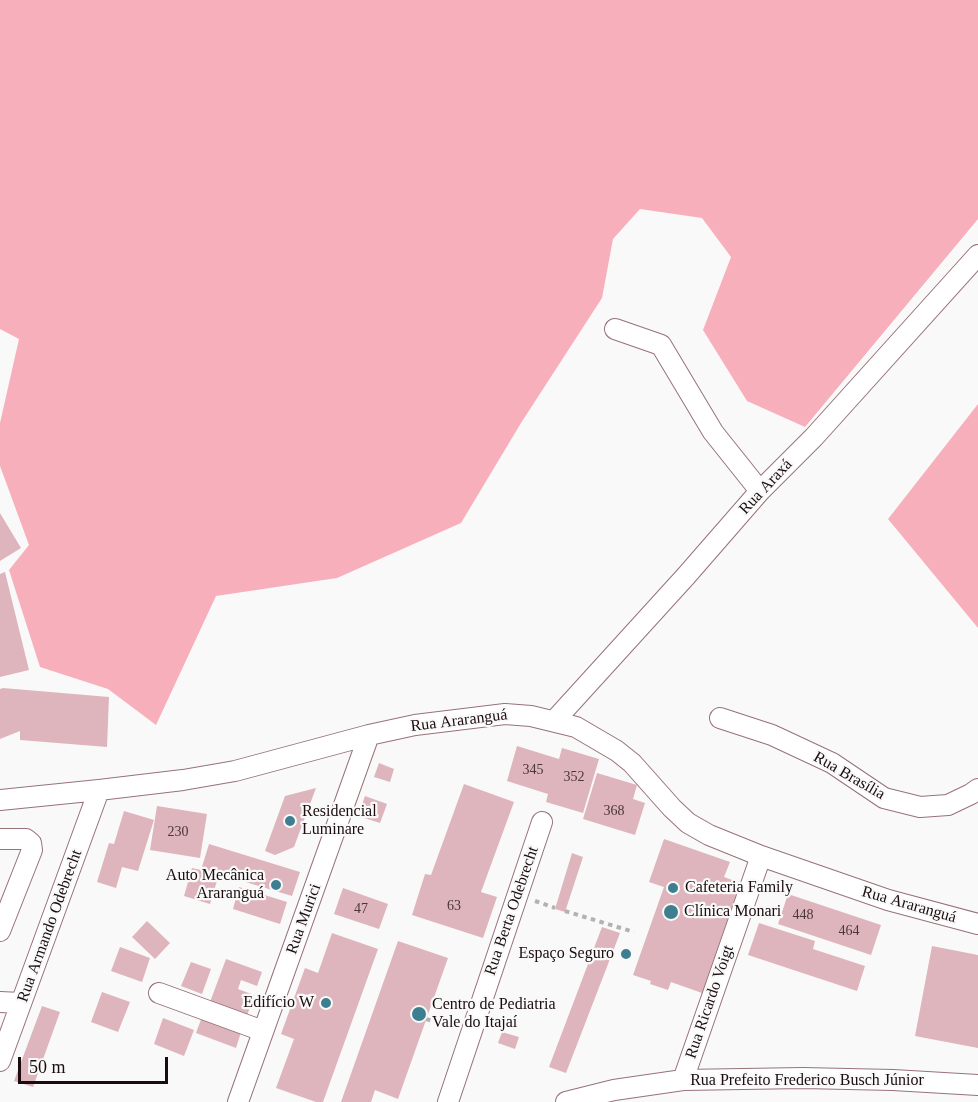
<!DOCTYPE html>
<html>
<head>
<meta charset="utf-8">
<style>
  body { margin:0 }
  #map { position:relative; width:978px; height:1102px; overflow:hidden; background:#f9f9f9; font-family:Georgia,serif }
  canvas { display:block }
  .scale { position:absolute; left:18px; top:1057px; width:150px; height:27px; box-sizing:border-box; border:3px solid #1a0c0f; border-top:0; padding-left:8px; font-size:18px; line-height:21px; white-space:nowrap; color:#1a0c0f; -webkit-text-stroke:4px #f9f9f9; paint-order:stroke }
</style>
</head>
<body>
<div id="map">
<canvas width="978" height="1102"></canvas>
<div class="scale">50 m</div>
</div>
<script>
const context = document.querySelector('canvas').getContext('2d');
context.lineJoin = 'round';
function fillPath(path, color) {
  context.fillStyle = color;
  context.fill(path, 'evenodd');
}
function shape(rows) {
  const path = new Path2D();
  for (const r of rows) {
    path.moveTo(r[0], r[1]);
    for (let i = 2; i < r.length; i += 2) path.lineTo(r[i], r[i + 1]);
  }
  return path;
}
function trace(path, color, width, dash) {
  context.strokeStyle = color;
  context.lineWidth = width;
  context.lineCap = dash ? 'butt' : 'round';
  context.setLineDash(dash || []);
  context.stroke(path);
}
function label(font, color, halo, rows, align = 'center') {
  context.font = font + ' Georgia,serif';
  context.lineWidth = 4.5;
  context.setLineDash([]);
  context.textBaseline = 'middle';
  context.strokeStyle = halo;
  context.fillStyle = color;
  for (const [text, x, y, turn = 0] of rows) {
    context.save();
    context.translate(x, y);
    context.rotate((+turn || 0) * Math.PI / 180);
    context.textAlign = isNaN(turn) ? turn : align;
    if (halo) context.strokeText(text, 0, 0);
    context.fillText(text, 0, 0);
    context.restore();
  }
}
fillPath(shape([
  [0,0,978,0,978,219,805,427,747,401,703,330,731,257,702,218,640,209,613,239,602,298,521,423,461,523,337,578,216,596,156,725,108,689,40,667,9,570,29,545,0,466,0,423,19,339,0,329],
  [978,404,978,628,888,519]
]), '#f8afbc');
fillPath(shape([
  [0,513,21,548,0,561],
  [5,572,29,670,0,677,0,574],
  [3,688,109,697,107,747,20,740,20,731,0,739,0,689],
  [517,746,559,759,562,748,599,759,583,813,546,802,548,794,507,781],
  [379,763,394,769,390,782,374,777],
  [597,773,637,785,633,799,645,803,635,835,583,819],
  [464,784,514,802,481,892,497,897,483,938,412,915,425,874,431,875],
  [316,788,294,847,275,855,265,851,285,796],
  [365,796,387,804,380,823,358,816],
  [157,806,207,814,200,858,150,850],
  [124,811,154,820,138,871,122,867,116,888,97,882,109,843,114,844],
  [664,839,730,862,724,877,740,883,702,993,671,982,668,990,650,984,651,981,633,975,664,887,649,882],
  [209,844,300,872,292,896,219,874,210,904,184,896,192,868,201,870],
  [572,853,583,857,565,912,555,909],
  [239,887,287,902,280,924,233,909],
  [343,888,388,904,379,929,334,914],
  [788,894,881,925,871,955,778,924],
  [147,921,170,943,155,959,132,937],
  [759,923,815,941,813,949,865,966,857,991,748,955],
  [602,927,620,933,566,1073,549,1067],
  [332,933,378,949,323,1102,316,1102,276,1088,294,1039,281,1034,305,968,318,973],
  [398,941,448,958,398,1099,375,1090,371,1102,341,1102],
  [932,946,978,955,978,1048,915,1036],
  [120,947,150,958,142,982,111,971],
  [226,959,262,972,257,986,241,980,238,989,254,995,247,1016,210,1002],
  [191,962,211,969,202,994,181,986],
  [102,992,130,1002,118,1032,91,1022],
  [42,1006,60,1012,33,1087,14,1081],
  [203,1014,242,1029,236,1048,196,1033],
  [163,1018,194,1030,184,1056,154,1044],
  [502,1032,519,1037,515,1049,498,1043]
]), '#deb5bc');
const minor = shape([
  [615,329,661,345,713,432,760,491],
  [720,718,772,735,832,763,884,798,920,807,948,805,971,794,978,789],
  [555,720,686,576,760,491,814,437,978,255],
  [0,800,99,790,183,780,235,771,369,735,415,725,505,714,531,716,576,727,617,751,632,763,672,808,688,823,709,835,761,856,888,900,978,924],
  [0,839,26,839,31,843,32,850,0,931],
  [159,993,263,1031],
  [0,1002,21,1003],
  [0,1061,99,790],
  [683,1080,761,856],
  [238,1102,369,735],
  [448,1102,542,822],
  [566,1102,614,1090,683,1080,803,1078,893,1080,978,1085]
]);
trace(minor, '#977278', 22);
trace(shape([
  [535,901,555,908],
  [565,911,634,932],
  [426,1019,454,1027]
]), '#b5b1b2', 4, [4.5, 4.5]);
trace(minor, '#fff', 20);
for (const [x, y, r, color] of [
  [290,821,6,"#3d7f90"],
  [276,885,6,"#3d7f90"],
  [673,888,6,"#3d7f90"],
  [671,912,8,"#3d7f90"],
  [626,954,6,"#3d7f90"],
  [326,1003,6,"#3d7f90"],
  [419,1014,8,"#3d7f90"]
]) {
  const dot = new Path2D();
  dot.arc(x, y, r, 0, 2 * Math.PI);
  context.fillStyle = color;
  context.fill(dot);
  trace(dot, '#f9f9f9', 2);
}
label('14px', '#4b363a', null, [
  ["345",533,770],
  ["352",574,777],
  ["368",614,811],
  ["230",178,832],
  ["63",454,906],
  ["47",361,909],
  ["448",803,915],
  ["464",849,931]
]);
label('16px', '#1a0c0f', '#f9f9f9', [
  ["Rua Araxá",766,487,-47],
  ["Rua Araranguá",459,721,-7],
  ["Rua Brasília",849,776,30],
  ["Rua Araranguá",909,905,16],
  ["Rua Berta Odebrecht",512,911,-71],
  ["Rua Murici",304,919,-70],
  ["Rua Armando Odebrecht",50,926,-70],
  ["Rua Ricardo Voigt",710,1002,-71],
  ["Rua Prefeito Frederico Busch Júnior",807,1081]
]);
label('16px', '#1a0c0f', '#f9f9f9', [
  ["Residencial",302,812],
  ["Luminare",302,830],
  ["Auto Mecânica",264,876,"right"],
  ["Araranguá",264,894,"right"],
  ["Cafeteria Family",685,888],
  ["Clínica Monari",684,912],
  ["Espaço Seguro",614,954,"right"],
  ["Edifício W",314,1003,"right"],
  ["Centro de Pediatria",432,1005],
  ["Vale do Itajaí",432,1023]
], 'left');
</script>
</body>
</html>
